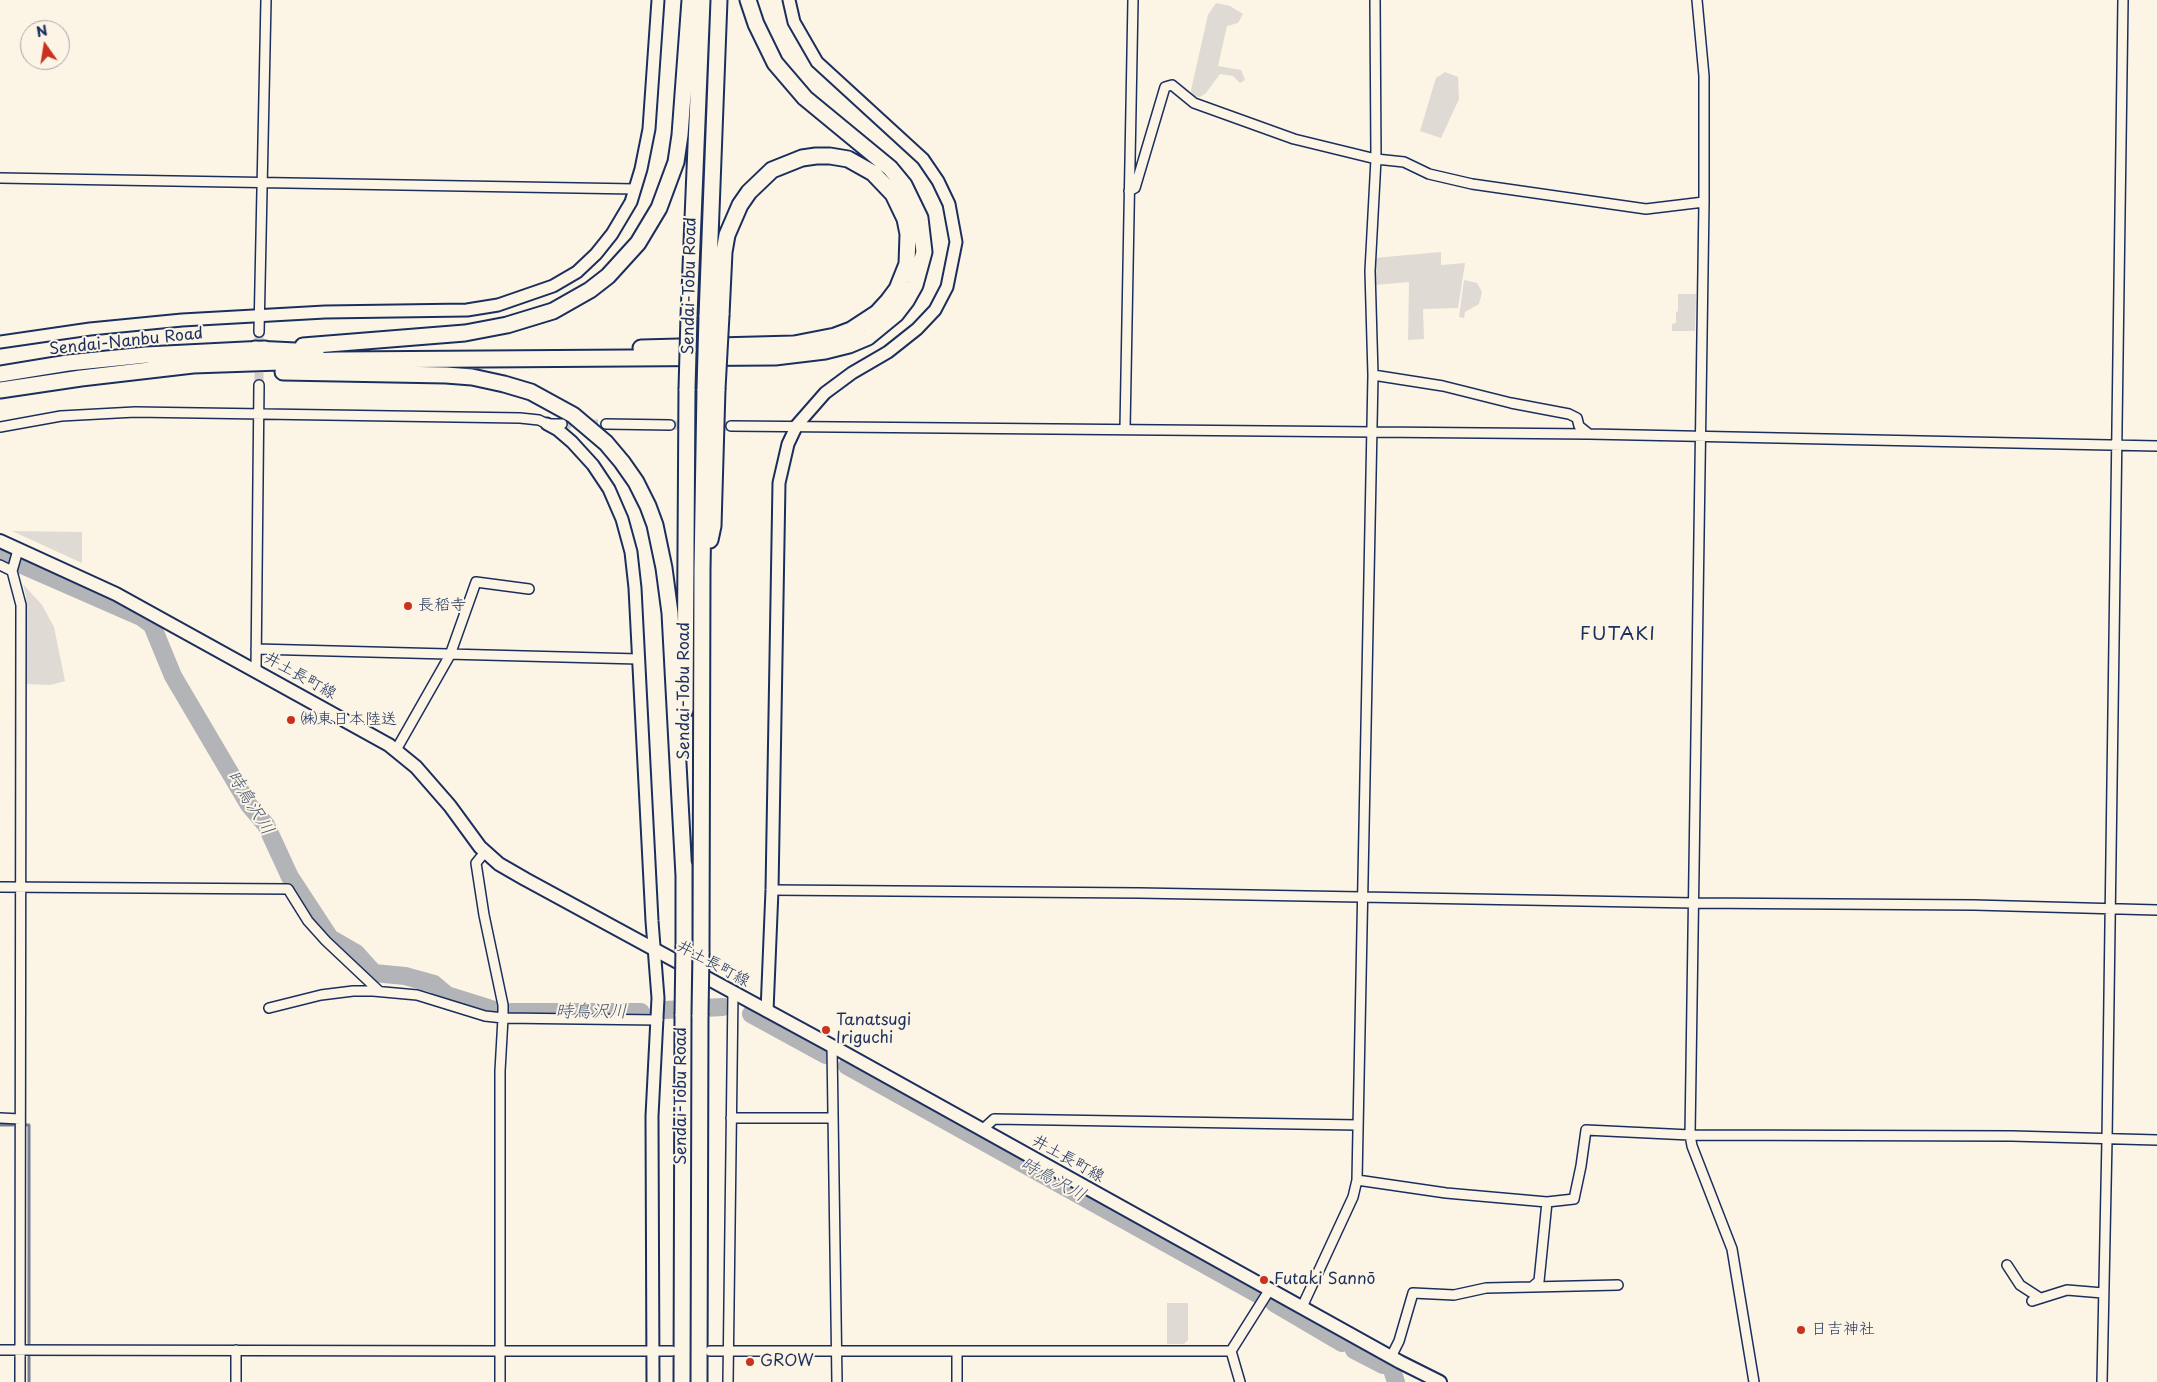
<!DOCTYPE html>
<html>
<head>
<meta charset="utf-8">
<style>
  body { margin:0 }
  #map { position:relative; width:2157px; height:1382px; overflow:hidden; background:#fcf5e5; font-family:"Playpen Sans",sans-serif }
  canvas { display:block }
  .north { position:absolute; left:20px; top:20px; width:50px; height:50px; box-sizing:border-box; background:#fcf5e5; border:1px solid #a2a6af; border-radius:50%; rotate:347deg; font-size:14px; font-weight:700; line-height:20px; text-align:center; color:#1b2f5e }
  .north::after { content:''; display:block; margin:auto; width:18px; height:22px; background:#c8321e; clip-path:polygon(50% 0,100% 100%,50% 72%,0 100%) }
</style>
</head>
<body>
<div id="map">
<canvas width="2157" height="1382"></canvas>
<div class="north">N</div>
</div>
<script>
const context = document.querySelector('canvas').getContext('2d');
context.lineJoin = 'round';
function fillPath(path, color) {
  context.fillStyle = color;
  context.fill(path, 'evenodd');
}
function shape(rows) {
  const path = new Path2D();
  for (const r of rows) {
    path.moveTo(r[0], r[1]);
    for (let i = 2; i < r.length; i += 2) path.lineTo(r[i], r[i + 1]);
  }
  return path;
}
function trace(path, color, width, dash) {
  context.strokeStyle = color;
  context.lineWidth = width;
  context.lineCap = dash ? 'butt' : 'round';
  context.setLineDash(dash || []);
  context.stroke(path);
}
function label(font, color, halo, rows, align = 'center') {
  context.font = font + ' "Playpen Sans","Klee One",sans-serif';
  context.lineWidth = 4;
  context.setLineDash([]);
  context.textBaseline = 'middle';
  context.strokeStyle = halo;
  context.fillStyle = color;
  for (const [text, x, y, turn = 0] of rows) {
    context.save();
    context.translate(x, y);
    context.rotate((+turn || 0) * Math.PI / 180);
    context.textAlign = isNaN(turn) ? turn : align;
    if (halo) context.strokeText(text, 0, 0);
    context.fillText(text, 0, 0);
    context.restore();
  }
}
fillPath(shape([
  [1216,3,1230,6,1243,14,1238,23,1227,26,1218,66,1241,70,1245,80,1240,83,1233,76,1220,74,1206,93,1200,97,1192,96,1191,90,1208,15],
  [1445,72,1458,77,1459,99,1441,138,1420,131,1436,78],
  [1441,252,1441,265,1465,263,1458,308,1423,309,1424,339,1408,340,1409,282,1375,285,1374,258],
  [1464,280,1477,283,1482,292,1479,304,1465,312,1464,318,1459,317],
  [1678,294,1696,294,1695,331,1672,331,1672,324,1676,323,1676,312,1678,311],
  [12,531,82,532,82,563],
  [23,584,42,605,54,627,65,681,50,685,26,684,26,596],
  [1167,1303,1188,1303,1188,1340,1184,1344,1167,1344]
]), '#dfdbd4');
trace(shape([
  [0,1125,13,1125],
  [26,1125,29,1125,29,1343],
  [29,1357,29,1382]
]), '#767f94', 3);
trace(shape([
  [0,555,6,558],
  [22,565,141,617,152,625,173,676,249,805,266,825,290,877,330,938,356,953,374,973,405,976,434,984,447,995,498,1011],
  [665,1010,723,1007],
  [511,1012,641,1012],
  [751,1014,826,1055],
  [847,1066,1259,1295],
  [1274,1303,1342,1343],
  [1354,1350,1383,1365],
  [1392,1370,1396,1382]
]), '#b2b4b8', 18);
trace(shape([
  [259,332,259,385],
  [562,424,606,424],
  [670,425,731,426]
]), '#cfcdca', 9, [9, 4.5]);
const street = shape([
  [1697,0,1704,76,1704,202,1690,1135,1692,1146,1732,1249,1754,1382],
  [0,178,635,189],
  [1129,191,1135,188,1165,87,1172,85,1194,103,1294,139,1376,159,1404,162,1429,174,1472,184,1646,209,1704,202],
  [259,332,266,0],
  [1373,375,1443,386,1511,403,1569,414,1577,418,1579,426,1589,434,2157,446],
  [606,424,670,425],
  [731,426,1589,434],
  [0,427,61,416,135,412,520,418,539,420,547,424,562,424],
  [1125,429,1133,0],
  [18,550,12,571,21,605,20,1382],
  [0,565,12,571],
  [256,649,639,659],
  [256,670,259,385],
  [396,750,450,655,476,582,529,589],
  [0,887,288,889,308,921,326,941,379,991],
  [772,890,1139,893,1693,903,1974,905,2157,910],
  [269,1008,321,995,353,991,373,991,417,995,485,1016,503,1018,503,1005,484,915,476,863,485,852],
  [658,1020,503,1018,500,1071,500,1351,672,1351],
  [832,1046,837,1382],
  [0,1118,20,1119],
  [731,1118,833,1118],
  [982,1130,994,1119,1358,1125],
  [1357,1180,1446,1193,1547,1202,1574,1199,1581,1166,1586,1130,1690,1135,2012,1136,2157,1140],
  [2007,1265,2020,1285,2040,1298],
  [1532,1287,1618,1285],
  [2032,1301,2067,1290,2103,1293],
  [1302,1307,1353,1197,1357,1180,1373,375,1370,271,1376,159,1375,0],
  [0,1350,500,1351,500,1382],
  [236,1350,236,1382],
  [710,1351,1231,1351,1270,1289],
  [1231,1351,1240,1382],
  [1391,1357,1399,1341,1413,1293,1454,1295,1486,1288,1532,1287,1539,1281,1547,1202],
  [728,1382,733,993],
  [957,1382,957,1351],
  [2102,1382,2107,1139,2123,0]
]);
const secondary = shape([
  [0,342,90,329,182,320,325,312,467,310,498,305,553,286,577,272,596,254,612,234,631,202,641,169,649,129,658,0],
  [547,424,558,430,572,442,593,465,609,489,622,519,631,552,635,588,652,921,658,998,652,1116,653,1382],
  [767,1011,772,890,779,483,788,444,797,425,825,393,852,373,888,352,917,329,935,310,947,287,956,242,949,204,938,181,923,159,817,62,794,22,789,0]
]);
const primary = shape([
  [0,541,116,594,389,745,416,767,450,806,480,847,499,864,525,879,832,1046,1400,1362,1440,1382]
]);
const highway = shape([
  [689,316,702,0],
  [707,317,719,0],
  [303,346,465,333,507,325,553,311,590,290,608,276,638,243,659,208,676,162,680,135,690,0],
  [641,348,794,344,835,336,851,330,877,313,888,301,897,289,907,264,908,234,905,219,893,194,873,173,848,159,830,156,816,156,802,158,772,170,749,192,740,205,727,235,724,252,721,315],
  [255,349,316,352],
  [283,372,446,375,472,377,504,384,531,392,573,415,606,443,622,462,636,482,648,506,655,525,664,568,670,613,684,876],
  [0,374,68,363,146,355,265,349],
  [0,390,81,378,193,365,338,360,775,357,825,351,849,345,868,337,896,314,906,301,915,285,924,252,920,218,904,185,890,168,805,98,775,63,756,24,748,0],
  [710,540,713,526,717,389],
  [685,710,687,389],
  [684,946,684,865],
  [701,953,702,570,705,389],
  [682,1382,683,1014],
  [699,1382,700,1015]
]);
trace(street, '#1b2f5e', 12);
trace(secondary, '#1b2f5e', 15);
trace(primary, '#1b2f5e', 16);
trace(highway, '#1b2f5e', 19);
trace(street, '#fcf5e5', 9);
trace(secondary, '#fcf5e5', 11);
trace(primary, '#fcf5e5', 12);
trace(highway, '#fcf5e5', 15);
const highwayBridge = shape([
  [687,389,689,316],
  [705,389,707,317],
  [717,389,721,315],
  [683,1014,684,946],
  [700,1015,701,953]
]);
trace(highwayBridge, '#1b2f5e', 19, []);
trace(highwayBridge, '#fcf5e5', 15);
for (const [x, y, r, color] of [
  [408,606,5,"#c8321e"],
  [291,720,5,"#c8321e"],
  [826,1030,5,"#c8321e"],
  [1264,1280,5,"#c8321e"],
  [1801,1330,5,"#c8321e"],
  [750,1362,5,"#c8321e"]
]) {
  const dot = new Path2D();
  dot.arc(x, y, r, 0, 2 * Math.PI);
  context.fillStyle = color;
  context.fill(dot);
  trace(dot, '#fcf5e5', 2);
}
label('16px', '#1b2f5e', '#fcf5e5', [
  ["Sendai-Tobu Road",690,286,-89],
  ["Sendai-Nanbu Road",126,342,-6],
  ["井土長町線",300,676,29],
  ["Sendai-Tobu Road",685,691,-90],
  ["井土長町線",713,964,28],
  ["Sendai-Tobu Road",682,1096,-90],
  ["井土長町線",1068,1159,29]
]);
label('16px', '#1b2f5e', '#fcf5e5', [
  ["長稻寺",418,606],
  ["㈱東日本陸送",301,720],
  ["Tanatsugi",836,1021],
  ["Iriguchi",836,1039],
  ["Futaki Sannō",1274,1280],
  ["日吉神社",1811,1330],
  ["GROW",760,1362]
], 'left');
label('italic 18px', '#485779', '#fcf5e5', [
  ["時鳥沢川",250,803,58],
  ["時鳥沢川",591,1012],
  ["時鳥沢川",1053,1180,29]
]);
context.letterSpacing = '1px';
label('19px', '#1b2f5e', '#fcf5e5', [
  ["FUTAKI",1618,635]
]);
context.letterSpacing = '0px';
</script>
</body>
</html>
